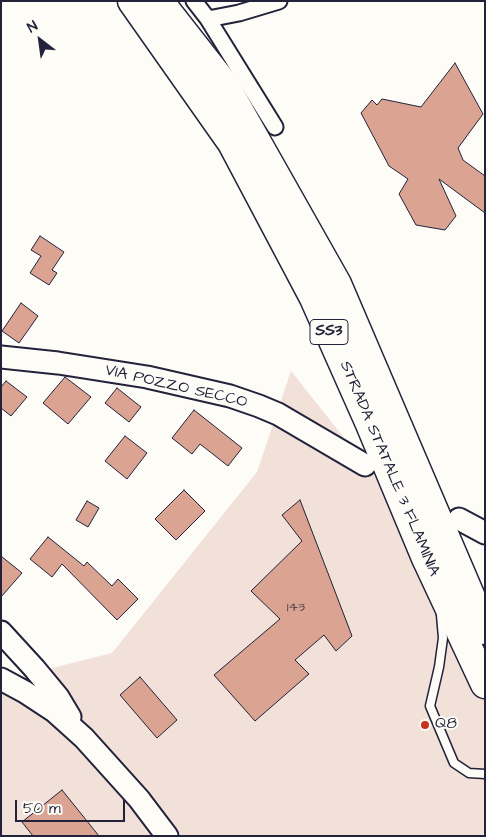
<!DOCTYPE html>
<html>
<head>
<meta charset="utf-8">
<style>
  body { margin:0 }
  #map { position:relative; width:486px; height:837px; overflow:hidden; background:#fdfcf7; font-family:"Architects Daughter",sans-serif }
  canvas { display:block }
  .frame { position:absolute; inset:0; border:2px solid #22223b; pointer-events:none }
  .north { position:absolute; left:15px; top:15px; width:50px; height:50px; -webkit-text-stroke:4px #fdfcf7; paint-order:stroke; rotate:330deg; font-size:14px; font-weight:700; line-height:20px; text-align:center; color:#22223b }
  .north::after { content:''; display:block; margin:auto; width:18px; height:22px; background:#22223b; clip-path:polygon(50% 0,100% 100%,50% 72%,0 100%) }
  .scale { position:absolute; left:15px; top:800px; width:110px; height:22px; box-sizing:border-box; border:2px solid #22223b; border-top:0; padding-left:6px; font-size:15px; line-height:18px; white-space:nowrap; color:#22223b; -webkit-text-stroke:4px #fdfcf7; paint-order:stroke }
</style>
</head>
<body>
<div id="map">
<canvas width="486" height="837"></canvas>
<div class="frame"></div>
<div class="north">N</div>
<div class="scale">50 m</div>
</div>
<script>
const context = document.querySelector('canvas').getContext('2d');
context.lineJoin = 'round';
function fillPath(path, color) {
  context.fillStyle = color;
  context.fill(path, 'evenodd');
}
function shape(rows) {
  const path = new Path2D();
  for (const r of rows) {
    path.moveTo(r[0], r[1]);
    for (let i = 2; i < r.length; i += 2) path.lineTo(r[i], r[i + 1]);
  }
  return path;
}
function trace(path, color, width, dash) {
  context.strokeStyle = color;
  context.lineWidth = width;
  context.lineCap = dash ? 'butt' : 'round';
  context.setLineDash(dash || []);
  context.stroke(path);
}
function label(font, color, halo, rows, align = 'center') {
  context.font = font + ' "Architects Daughter",sans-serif';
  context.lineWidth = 4;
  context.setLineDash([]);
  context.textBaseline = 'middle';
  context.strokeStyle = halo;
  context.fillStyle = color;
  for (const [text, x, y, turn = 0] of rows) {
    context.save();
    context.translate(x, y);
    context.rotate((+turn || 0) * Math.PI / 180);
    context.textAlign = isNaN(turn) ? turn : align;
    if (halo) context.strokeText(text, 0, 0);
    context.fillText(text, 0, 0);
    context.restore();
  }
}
fillPath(shape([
  [291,371,485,615,485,836,1,836,1,681,112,653,257,472]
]), '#f2e1d9');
const building = shape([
  [455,63,483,114,458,148,463,160,485,176,485,213,439,179,456,216,445,230,416,225,399,194,408,179,389,166,361,113,372,100,377,105,382,99,421,107,455,63],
  [40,236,64,252,52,270,57,273,49,285,30,273,41,256,31,250,40,236],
  [21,303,38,316,19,343,2,331,21,303],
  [65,377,91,397,68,424,43,403,65,377],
  [6,381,27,397,11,416,1,408,1,387,6,381],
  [117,388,141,407,129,422,105,403,117,388],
  [194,410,242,448,228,466,200,444,192,454,172,438,194,410],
  [125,436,147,453,127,479,105,461,125,436],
  [184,490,205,511,176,540,155,519,184,490],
  [300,500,352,636,336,651,324,635,295,660,309,674,255,721,214,675,280,619,251,591,302,541,282,515,300,500],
  [87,501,99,508,88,527,76,520,87,501],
  [48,537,84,566,87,562,112,586,118,579,138,599,117,620,62,564,52,577,30,559,48,537],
  [1,556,22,573,1,597,1,556],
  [140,677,177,720,157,738,120,695,140,677],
  [62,790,99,836,33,836,22,822,62,790]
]);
fillPath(building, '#daa392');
trace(building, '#22223b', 1);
const lane = shape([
  [441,615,443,638,439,667,430,706,454,763,469,773,485,774]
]);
const street = shape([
  [194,1,208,19,275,127],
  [208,19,239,13,279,1]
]);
const secondary = shape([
  [1,357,58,363,147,377,230,396,259,406,278,414,365,465],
  [459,519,485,533],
  [1,632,34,668,58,697,70,717],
  [1,679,25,692,54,711,84,738,139,799,167,836]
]);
const highway = shape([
  [132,1,232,143,314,298,370,424,426,558,485,684],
  [159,1,224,84,337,284,485,630]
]);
trace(lane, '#22223b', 11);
trace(street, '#22223b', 19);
trace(secondary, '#22223b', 25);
trace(highway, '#22223b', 31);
trace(lane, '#fdfcf7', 8);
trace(street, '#fdfcf7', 15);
trace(secondary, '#fdfcf7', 21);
trace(highway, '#fdfcf7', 28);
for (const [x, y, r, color] of [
  [425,725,5,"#c8321e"]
]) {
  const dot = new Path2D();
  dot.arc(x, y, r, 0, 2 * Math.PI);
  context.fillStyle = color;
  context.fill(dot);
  trace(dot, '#fdfcf7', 2);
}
label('14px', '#504251', null, [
  ["143",296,608]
]);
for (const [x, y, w] of [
  [329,332,38]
]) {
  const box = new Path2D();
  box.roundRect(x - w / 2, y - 12.5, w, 25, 4);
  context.fillStyle = '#fdfcf7';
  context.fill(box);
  trace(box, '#22223b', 1);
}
label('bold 15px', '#22223b', null, [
  ["SS3",329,332]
]);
label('16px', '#22223b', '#fdfcf7', [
  ["VIA POZZO SECCO",176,387,13],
  ["STRADA STATALE 3 FLAMINIA",389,469,67]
]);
label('16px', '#22223b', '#fdfcf7', [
  ["Q8",435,725]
], 'left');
</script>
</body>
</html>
